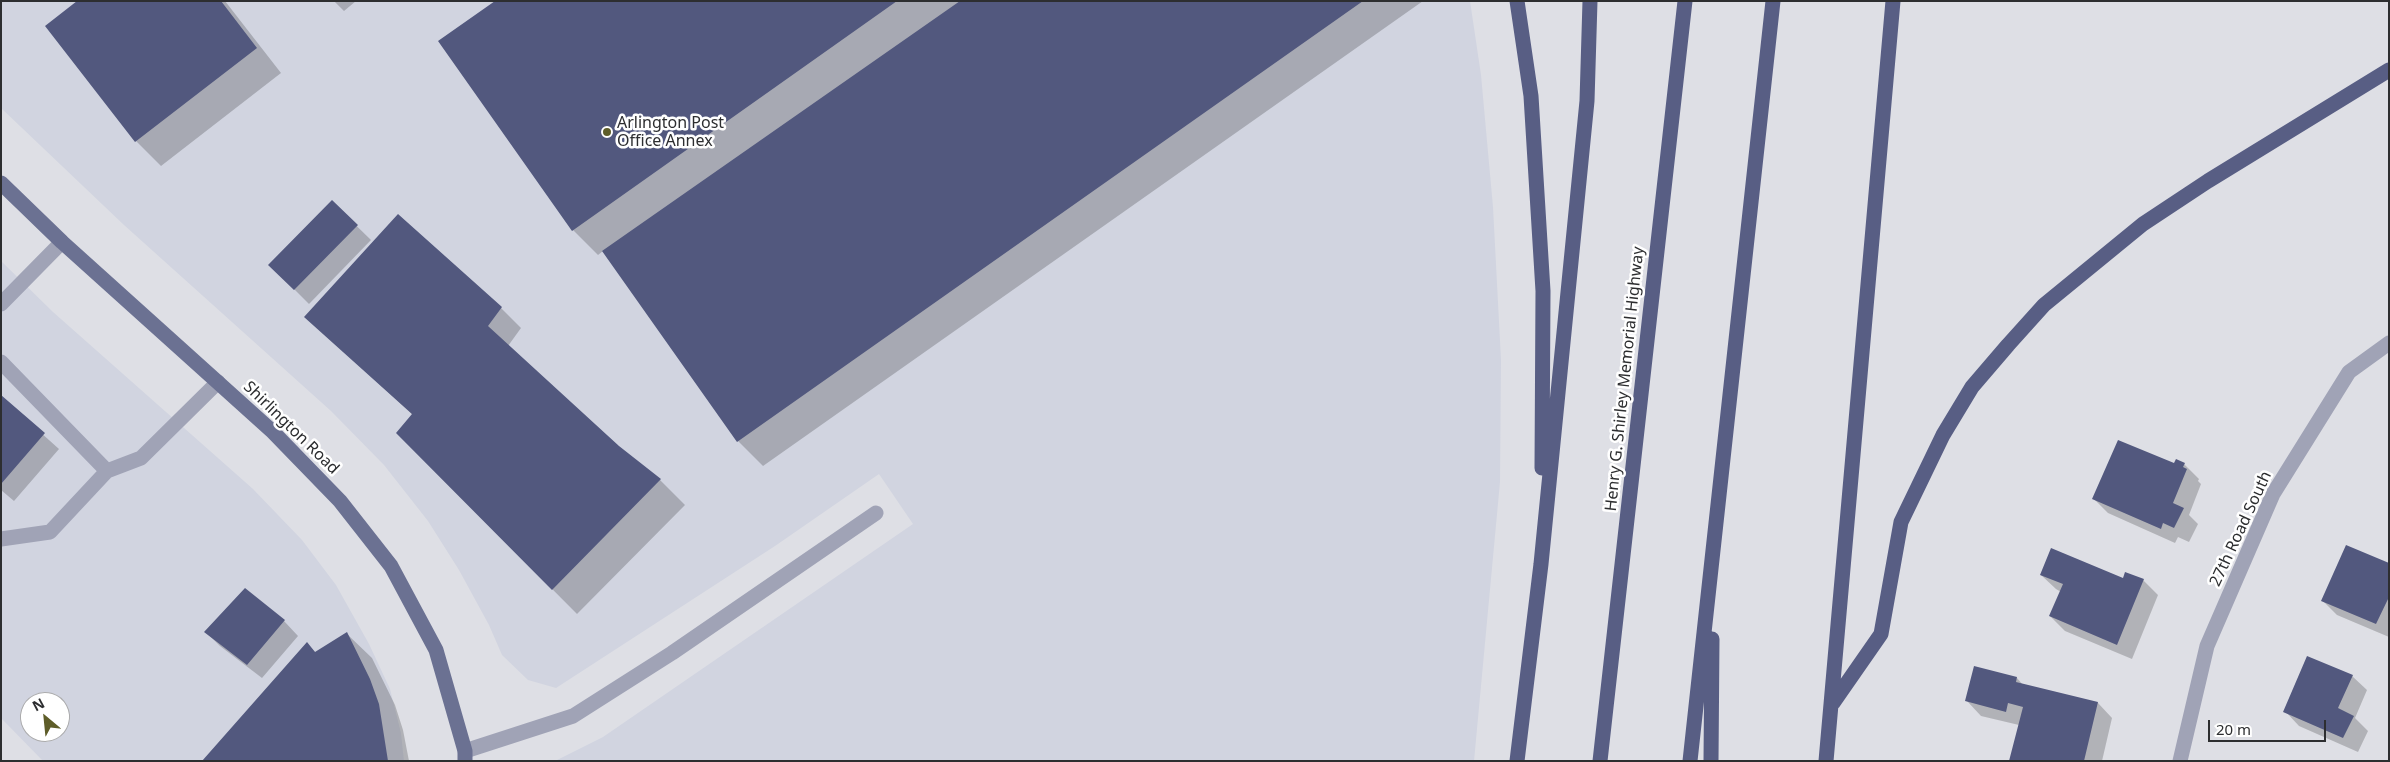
<!DOCTYPE html>
<html>
<head>
<meta charset="utf-8">
<style>
	body { margin:0 }
	#map { position:relative; width:2390px; height:762px; overflow:hidden; background:#dedfe5; font-family:"Noto Sans",sans-serif }
	canvas { display:block }
	.frame { position:absolute; inset:0; border:2px solid #2d2e30; pointer-events:none }
	.north { position:absolute; left:20px; top:692px; width:50px; height:50px; box-sizing:border-box; background:#fff; border:1px solid #ababac; border-radius:50%; rotate:332deg; font-size:14px; font-weight:700; line-height:20px; text-align:center; color:#2d2e30 }
	.north::after { content:''; display:block; margin:auto; width:18px; height:22px; background:#5e5d29; clip-path:polygon(50% 0,100% 100%,50% 72%,0 100%) }
	.scale { position:absolute; left:2208px; top:720px; width:118px; height:22px; box-sizing:border-box; border:2px solid #2d2e30; border-top:0; padding-left:6px; font-size:15px; line-height:18px; white-space:nowrap; color:#2d2e30; -webkit-text-stroke:4px #fff; paint-order:stroke }
</style>
</head>
<body>
<div id="map">
<canvas width="2390" height="762"></canvas>
<div class="frame"></div>
<div class="north">N</div>
<div class="scale">20 m</div>
</div>
<script>
const g = document.querySelector('canvas').getContext('2d');
g.lineJoin = 'round';
function fillPath(path, color) {
  g.fillStyle = color;
  g.fill(path, 'evenodd');
}
function poly(rows) {
  const path = new Path2D();
  for (const r of rows) {
    path.moveTo(r[0], r[1]);
    for (let i = 2; i < r.length; i += 2) path.lineTo(r[i], r[i + 1]);
  }
  return path;
}
function trace(path, color, width, dash) {
  g.strokeStyle = color;
  g.lineWidth = width;
  g.lineCap = dash ? 'butt' : 'round';
  g.setLineDash(dash || []);
  g.stroke(path);
}
function write(font, color, halo, rows, align = 'center') {
  g.font = font + ' "Noto Sans",sans-serif';
  g.lineWidth = 5;
  g.setLineDash([]);
  g.textBaseline = 'middle';
  g.strokeStyle = halo;
  g.fillStyle = color;
  for (const [text, x, y, turn = 0] of rows) {
    g.save();
    g.translate(x, y);
    g.rotate((+turn || 0) * Math.PI / 180);
    g.textAlign = isNaN(turn) ? turn : align;
    if (halo) g.strokeText(text, 0, 0);
    g.fillText(text, 0, 0);
    g.restore();
  }
}
fillPath(poly([
	[1,1,1470,1,1481,75,1493,207,1501,360,1500,482,1474,761,555,761,603,737,913,524,879,474,775,546,556,688,528,680,502,655,489,625,459,570,428,521,384,465,331,411,124,225,1,108],
	[1,261,53,312,253,489,302,540,336,585,369,644,390,689,401,733,404,761,43,761,1,718],
	[30,702,60,702,60,732,30,732]
]), '#d1d4e0');
fillPath(poly([
	[79,1,225,1,281,73,161,166,136,141,47,26],
	[334,1,356,1,344,11],
	[497,1,1423,1,763,466,738,441,603,251,598,255,573,230],
	[332,202,371,240,309,304,270,265],
	[501,308,521,328,508,346,618,446,660,480,685,505,577,614,397,433,413,415,306,317],
	[1,397,59,449,14,501,1,490],
	[2184,464,2199,479,2198,481,2201,484,2189,515,2198,524,2189,542,2178,537,2175,543,2108,513,2093,498,2175,465],
	[2389,565,2389,637,2337,615,2322,600],
	[2041,575,2143,580,2158,595,2132,659,2065,631,2050,616,2061,592,2056,589],
	[284,621,298,636,262,678,220,646,205,631],
	[347,634,372,658,395,705,403,730,409,761,204,761,307,644,316,653],
	[2352,676,2367,690,2355,718,2368,731,2358,752,2299,726,2285,711],
	[2017,678,2023,685,2098,703,2112,718,2102,761,2010,761,2019,725,1981,716,1967,701]
]), '#0003');
fillPath(poly([
	[77,1,221,1,257,48,135,142,45,26],
	[495,1,897,1,572,231,438,41],
	[960,1,1363,1,737,442,602,251],
	[332,200,358,225,294,290,268,265],
	[398,214,502,307,488,326,619,446,661,479,552,590,396,433,412,414,304,317],
	[1,395,45,433,1,484],
	[2118,440,2174,463,2176,459,2185,463,2183,467,2187,469,2173,503,2184,508,2174,528,2163,523,2161,529,2092,499],
	[2346,545,2389,563,2389,597,2376,624,2321,601],
	[2051,548,2123,578,2125,572,2144,579,2117,645,2049,616,2063,584,2040,575],
	[245,588,285,620,247,665,204,632],
	[347,632,370,679,379,704,388,761,202,761,307,642,315,652],
	[2307,656,2353,675,2338,708,2354,716,2343,738,2283,712],
	[1974,666,2017,677,2016,682,2098,702,2084,761,2009,761,2023,707,2008,703,2006,712,1965,701]
]), '#52587e');
trace(poly([
	[1,304,62,242],
	[1,362,107,471],
	[1,539,50,532,107,471,141,458,218,382],
	[465,751,573,716,672,653,876,513],
	[2180,761,2207,646,2273,494,2349,372,2389,343]
]), '#a0a3b6', 15);
trace(poly([
	[1,183,62,242,273,432,340,501,391,566,436,650,465,751,465,761]
]), '#6b7192', 15);
trace(poly([
	[1517,1,1531,96,1543,291,1542,468],
	[1833,703,1881,634,1901,522,1943,435,1972,387,2008,345,2044,305,2143,224,2208,181,2389,70],
	[1517,761,1541,564,1587,101,1590,1],
	[1600,761,1685,1],
	[1690,761,1773,1],
	[1711,761,1712,639],
	[1826,761,1893,1]
]), '#585e84', 15);
for (const [x, y, r, color] of [
	[607,132,5,"#5e5d29"]
]) {
  const dot = new Path2D();
  dot.arc(x, y, r, 0, 2 * Math.PI);
  g.fillStyle = color;
  g.fill(dot);
  trace(dot, '#fff', 2);
}
write('16px', '#2d2e30', '#fff', [
	["Arlington Post",617,123],
	["Office Annex",617,141]
], 'left');
write('16px', '#2d2e30', '#fff', [
	["Henry G. Shirley Memorial Highway",1625,379,-84],
	["Shirlington Road",291,428,44],
	["27th Road South",2241,529,-65]
]);
</script>
</body>
</html>
